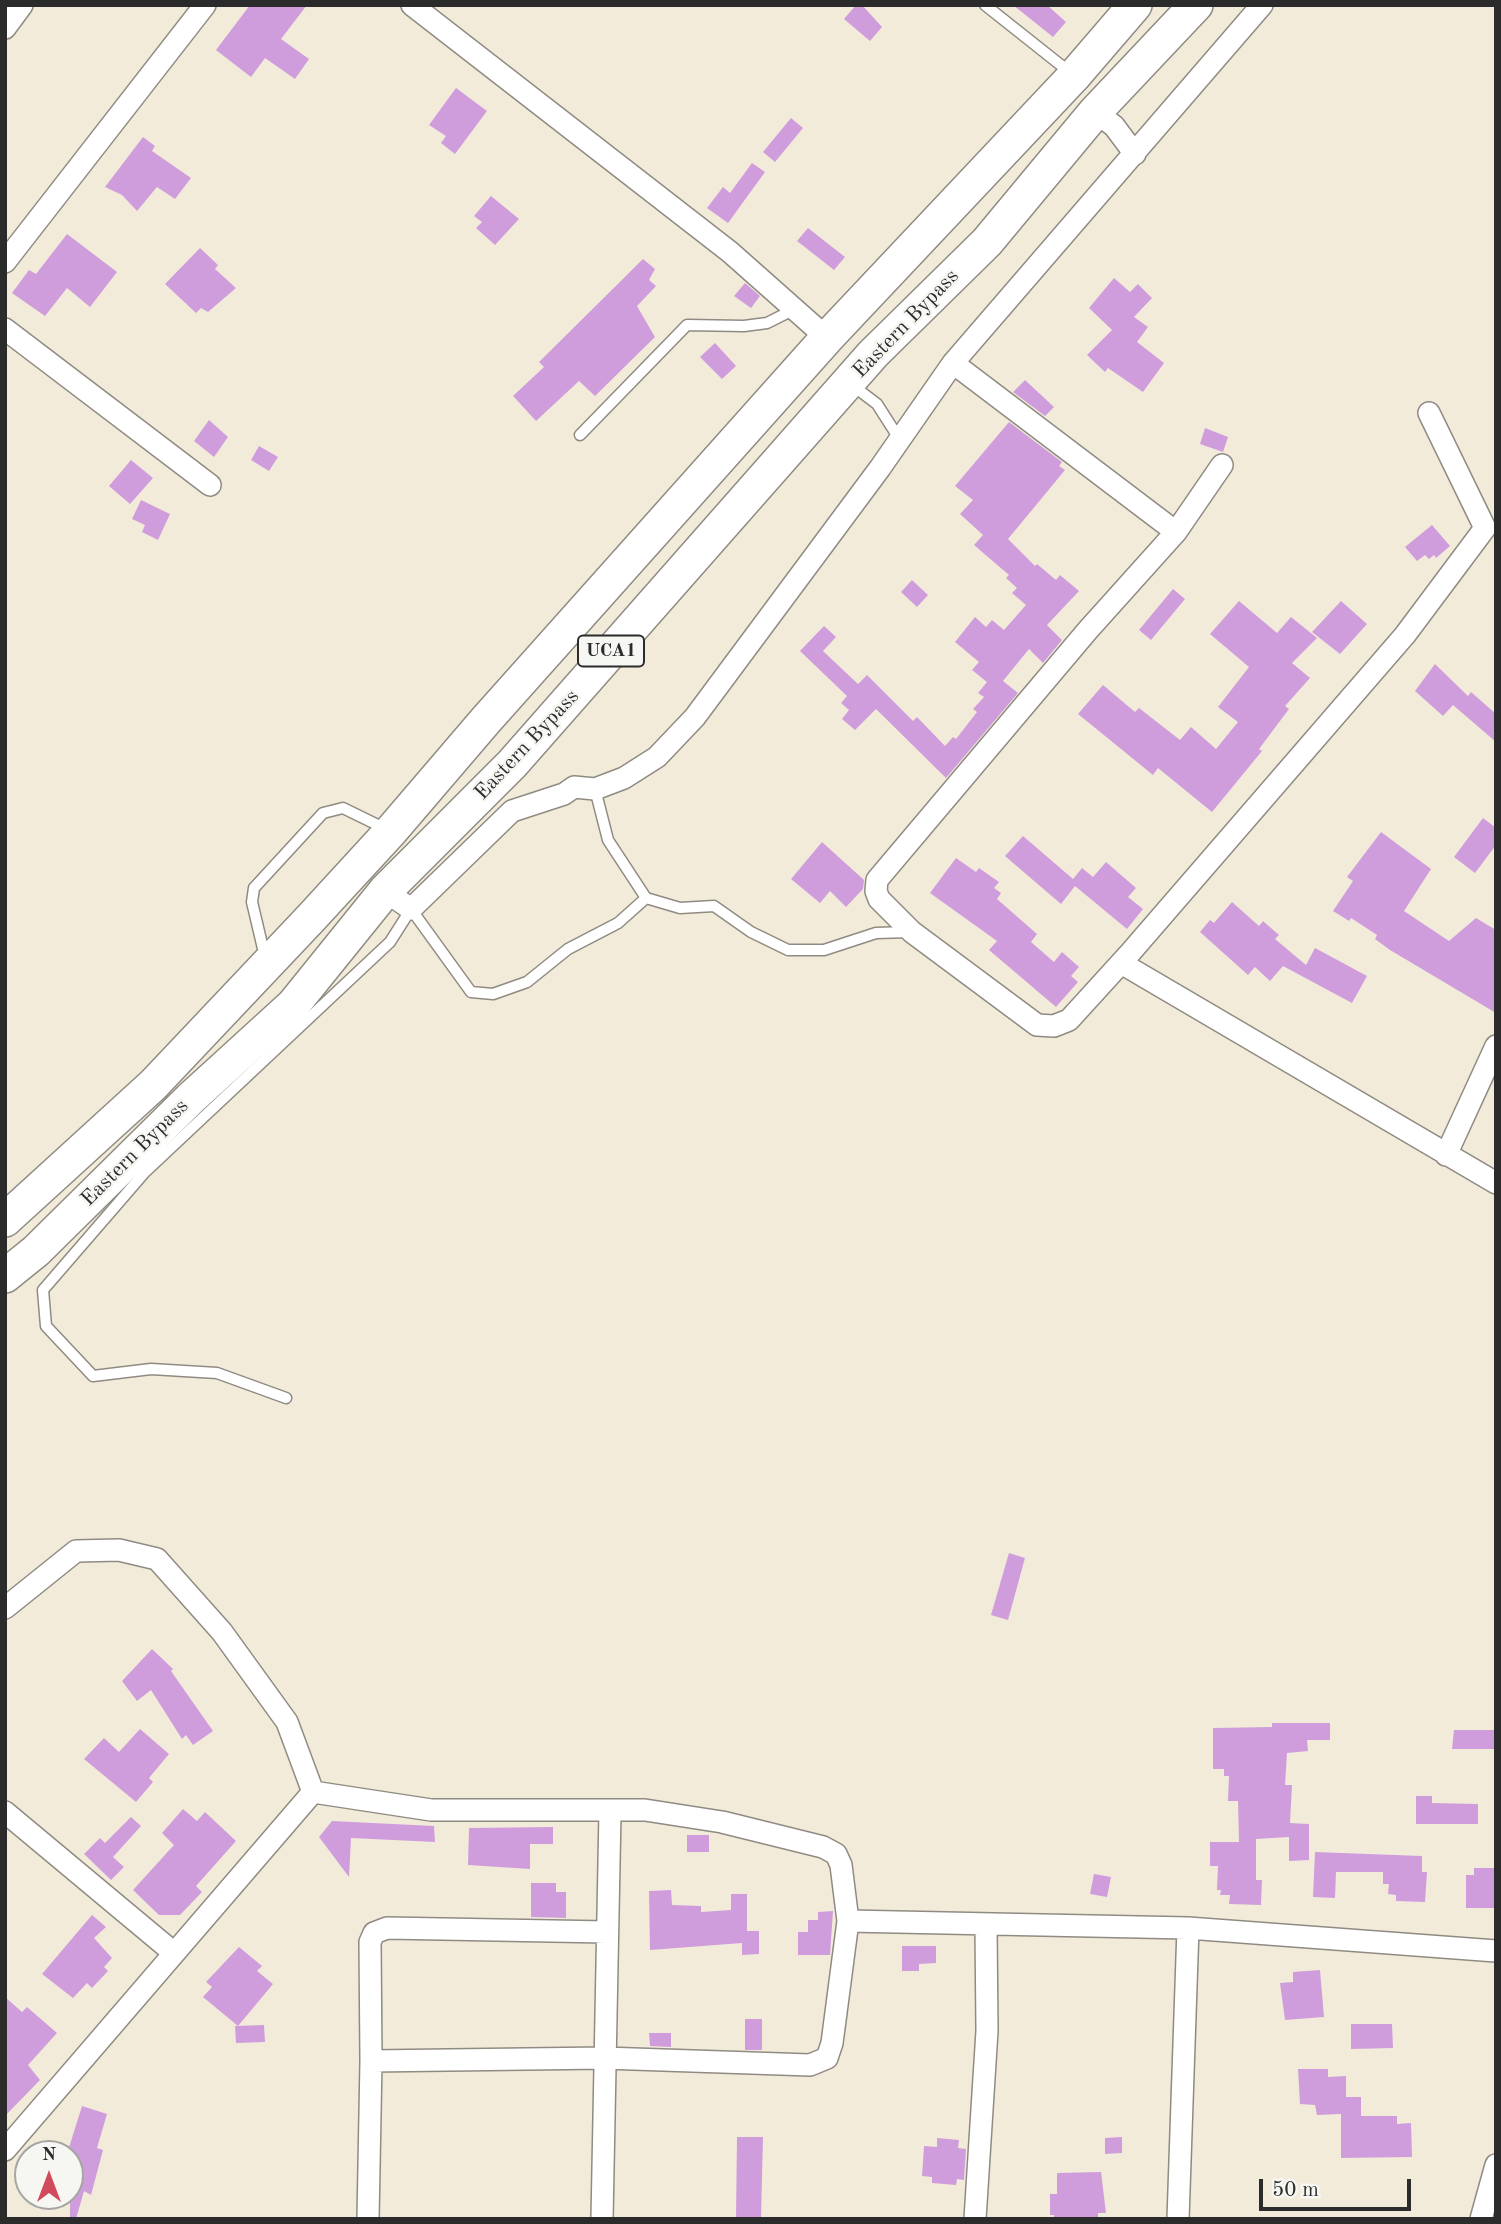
<!DOCTYPE html>
<html>
<head>
<meta charset="utf-8">
<style>
	body { margin:0 }
	#map { position:relative; width:1501px; height:2224px; overflow:hidden; background:#f3ebda; font-family:"Old Standard TT",serif }
	canvas { display:block }
	.frame { position:absolute; inset:0; border:7px solid #2b2b2b; pointer-events:none }
	.north { position:absolute; left:14px; top:2140px; width:70px; height:70px; box-sizing:border-box; background:#f6f6f2; border:2px solid #a5a5a2; border-radius:50%; rotate:0deg; font-size:19px; font-weight:700; line-height:28px; text-align:center; color:#2b2b2b }
	.north::after { content:''; display:block; margin:auto; width:24px; height:32px; background:#d1495b; clip-path:polygon(50% 0,100% 100%,50% 72%,0 100%) }
	.scale { position:absolute; left:1259px; top:2179px; width:152px; height:32px; box-sizing:border-box; border:4px solid #2b2b2b; border-top:0; padding-left:9px; font-size:21px; line-height:24px; white-space:nowrap; color:#2b2b2b; -webkit-text-stroke:5px #f6f6f2; paint-order:stroke }
</style>
</head>
<body>
<div id="map">
<canvas width="1501" height="2224"></canvas>
<div class="frame"></div>
<div class="north">N</div>
<div class="scale">50 m</div>
</div>
<script>
const g = document.querySelector('canvas').getContext('2d');
g.lineJoin = 'round';
function fillPath(path, color) {
  g.fillStyle = color;
  g.fill(path, 'evenodd');
}
function poly(rows) {
  const path = new Path2D();
  for (const r of rows) {
    path.moveTo(r[0], r[1]);
    for (let i = 2; i < r.length; i += 2) path.lineTo(r[i], r[i + 1]);
  }
  return path;
}
function trace(path, color, width, dash) {
  g.strokeStyle = color;
  g.lineWidth = width;
  g.lineCap = dash ? 'butt' : 'round';
  g.setLineDash(dash || []);
  g.stroke(path);
}
function write(font, color, halo, rows, align = 'center') {
  g.font = font + ' "Old Standard TT",serif';
  g.lineWidth = 5;
  g.setLineDash([]);
  g.textBaseline = 'middle';
  g.strokeStyle = halo;
  g.fillStyle = color;
  for (const [text, x, y, turn = 0] of rows) {
    g.save();
    g.translate(x, y);
    g.rotate((+turn || 0) * Math.PI / 180);
    g.textAlign = isNaN(turn) ? turn : align;
    if (halo) g.strokeText(text, 0, 0);
    g.fillText(text, 0, 0);
    g.restore();
  }
}
fillPath(poly([
	[250,5,307,5,281,39,309,59,295,79,265,58,251,77,216,50],
	[856,5,862,5,882,27,870,41,844,19],
	[1013,5,1047,5,1066,22,1053,37],
	[456,88,487,111,455,154,441,143,446,136,429,125],
	[791,118,803,128,775,162,763,152],
	[143,137,155,146,152,151,191,178,175,199,157,187,137,211,122,195,105,187],
	[752,163,765,172,728,223,707,208,723,187,730,193],
	[491,196,519,219,495,245,476,228,482,222,474,216],
	[808,228,845,257,834,270,797,241],
	[67,234,117,272,90,307,67,288,45,316,12,293,29,270,36,274],
	[200,248,218,265,215,269,236,288,208,312,201,308,196,313,165,284],
	[643,259,655,269,649,280,656,286,637,306,655,337,595,396,579,381,536,421,513,396,544,367,539,362],
	[1114,278,1130,292,1138,284,1152,298,1134,317,1148,327,1137,342,1164,363,1143,392,1108,368,1105,372,1087,355,1112,330,1089,308],
	[745,283,760,296,751,308,734,296],
	[715,343,736,366,722,379,700,357],
	[1025,380,1054,407,1045,416,1013,392],
	[209,420,228,437,214,457,194,441],
	[1009,422,1062,462,1059,466,1065,470,1008,539,1035,566,1037,564,1056,580,1060,575,1079,591,1047,625,1062,640,1043,663,1029,649,1003,681,1018,693,946,778,876,709,855,730,842,719,849,710,841,703,847,696,800,651,824,626,836,637,823,651,858,684,867,675,913,721,917,717,945,746,953,737,956,739,977,712,973,709,984,697,978,693,987,682,972,670,979,662,955,642,975,617,986,627,992,620,1004,630,1026,605,1012,593,1017,588,1006,578,1009,575,974,545,983,535,960,514,973,500,955,486],
	[1205,428,1228,437,1223,452,1200,444],
	[259,446,278,457,269,471,251,460],
	[131,460,153,478,130,504,109,486],
	[141,500,170,514,158,540,142,532,145,525,132,519],
	[1432,525,1450,546,1436,558,1434,555,1429,559,1425,555,1417,561,1405,547],
	[912,580,928,595,917,607,901,592],
	[1173,589,1185,599,1151,640,1139,630],
	[1239,601,1277,633,1291,617,1317,638,1292,663,1310,678,1285,706,1289,709,1259,749,1262,751,1212,812,1158,768,1153,775,1078,714,1103,685,1135,712,1139,708,1180,740,1191,727,1216,749,1238,722,1218,707,1249,667,1210,634],
	[1341,601,1367,624,1340,654,1312,632],
	[1435,664,1468,696,1471,692,1496,714,1496,742,1453,705,1443,716,1415,691],
	[1483,818,1496,828,1496,845,1475,873,1454,857],
	[1381,832,1431,869,1404,911,1449,941,1476,918,1496,930,1496,1013,1390,950,1375,939,1377,935,1351,918,1349,921,1333,911,1353,881,1347,877],
	[1023,836,1073,879,1082,868,1093,877,1106,862,1136,888,1128,897,1143,909,1127,929,1075,886,1061,904,1005,856],
	[822,842,864,880,863,889,846,907,830,891,820,903,791,879],
	[956,858,976,872,979,868,999,882,994,888,1001,893,997,899,1037,934,1031,942,1054,962,1062,952,1079,967,1071,976,1078,982,1056,1007,989,950,997,941,930,893],
	[1232,902,1259,926,1263,921,1279,935,1275,939,1306,965,1315,948,1367,976,1352,1003,1283,966,1270,981,1255,967,1248,975,1200,932,1210,920,1214,923],
	[1009,1553,1025,1558,1008,1620,991,1615],
	[152,1649,173,1669,171,1671,213,1731,193,1745,186,1735,182,1739,151,1690,137,1701,122,1681],
	[1272,1723,1330,1723,1330,1740,1307,1740,1308,1751,1287,1753,1285,1785,1292,1785,1290,1823,1309,1824,1309,1860,1289,1861,1289,1837,1256,1839,1256,1880,1262,1880,1261,1905,1229,1904,1230,1895,1220,1895,1221,1890,1217,1890,1218,1866,1210,1866,1210,1842,1239,1842,1238,1801,1228,1801,1229,1776,1224,1776,1224,1769,1213,1769,1213,1728,1272,1727],
	[140,1729,169,1754,149,1778,153,1782,136,1802,84,1759,104,1738,119,1752],
	[1454,1730,1496,1730,1496,1749,1452,1749],
	[1416,1796,1432,1796,1432,1803,1478,1804,1478,1824,1416,1824],
	[183,1809,197,1821,205,1812,236,1841,196,1886,202,1892,180,1915,159,1915,133,1890,174,1845,162,1833],
	[131,1817,141,1826,113,1857,124,1867,111,1880,84,1854,100,1838,105,1843],
	[332,1821,434,1826,435,1842,351,1838,349,1877,319,1837],
	[553,1827,553,1844,530,1844,530,1869,468,1865,469,1828],
	[687,1835,709,1835,709,1852,687,1852],
	[1315,1852,1422,1856,1422,1872,1427,1872,1425,1902,1396,1901,1396,1895,1388,1894,1389,1884,1383,1884,1383,1872,1336,1872,1335,1898,1313,1897],
	[1474,1868,1496,1868,1496,1908,1466,1908,1466,1875,1474,1875],
	[1094,1874,1111,1877,1107,1897,1090,1894],
	[531,1883,556,1883,556,1892,566,1892,566,1918,531,1917],
	[671,1890,672,1905,701,1906,701,1912,731,1910,731,1894,747,1894,747,1931,759,1931,759,1954,742,1955,742,1943,650,1950,649,1891],
	[833,1911,830,1955,798,1955,798,1932,808,1932,808,1920,818,1920,818,1912],
	[92,1915,106,1927,94,1938,112,1958,104,1967,108,1971,92,1988,87,1983,73,1998,42,1974],
	[902,1946,936,1946,936,1963,919,1964,919,1971,902,1971],
	[239,1947,262,1966,257,1971,273,1984,238,2026,203,1997,212,1987,206,1982],
	[1320,1970,1324,2017,1285,2020,1280,1983,1293,1982,1293,1972],
	[5,1997,22,2012,27,2007,57,2033,28,2065,40,2080,5,2116],
	[745,2019,762,2019,762,2050,745,2050],
	[1351,2024,1392,2024,1393,2048,1351,2049],
	[264,2025,265,2042,236,2043,235,2026],
	[649,2033,671,2033,671,2047,650,2046],
	[1298,2069,1328,2069,1328,2077,1346,2076,1346,2097,1361,2097,1361,2116,1397,2116,1397,2124,1411,2123,1412,2157,1341,2158,1341,2114,1317,2115,1315,2105,1300,2104],
	[82,2106,107,2114,97,2148,103,2150,91,2195,84,2191,76,2219,70,2219,70,2154,67,2154],
	[737,2137,763,2137,761,2219,736,2219],
	[1122,2137,1122,2153,1105,2154,1105,2138],
	[937,2138,959,2140,958,2148,966,2149,964,2180,957,2179,956,2185,932,2183,932,2177,922,2176,924,2146,937,2147],
	[1101,2172,1106,2213,1098,2213,1098,2219,1054,2219,1054,2215,1050,2215,1050,2194,1057,2194,1057,2173]
]), '#cf9ddc');
const service = poly([
	[985,5,1072,74],
	[852,385,877,404,900,440],
	[580,435,687,325,744,326,767,323,795,309],
	[646,898,680,908,714,906,751,932,788,950,824,950,876,933,910,932],
	[265,957,252,902,254,888,323,813,343,808,388,830],
	[286,1398,217,1373,151,1369,93,1376,46,1326,43,1290,145,1172,390,942,411,909,471,992,493,994,527,982,568,949,618,923,646,898,608,840,595,789]
]);
const minor = poly([
	[412,5,730,252,827,338],
	[5,28,22,5],
	[1095,112,1114,126,1135,154],
	[5,262,205,5],
	[5,329,210,485],
	[953,363,1176,532,1088,630,877,880,876,891,879,899,912,932,1037,1025,1054,1026,1069,1020,1130,953,1405,635,1485,528,1429,413],
	[1176,532,1222,465],
	[385,891,411,909,512,811,564,794,574,787,595,789,624,778,657,757,695,717,880,468,953,363,1262,5],
	[1121,963,1496,1183],
	[1446,1155,1496,1046],
	[5,1608,76,1551,119,1550,157,1559,222,1632,287,1722,313,1792],
	[313,1792,431,1810,645,1810,722,1822,823,1847,836,1854,841,1865,848,1921],
	[5,1812,174,1953],
	[371,2061,370,1942,374,1933,387,1928,607,1932],
	[5,2150,313,1792],
	[368,2219,371,2061,604,2058,810,2065,827,2058,832,2043,848,1921,1188,1928,1496,1951],
	[602,2219,610,1812],
	[975,2219,987,2031,986,1926],
	[1178,2219,1188,1928],
	[1481,2219,1496,2165]
]);
const primary = poly([
	[5,1220,153,1085,311,918,391,831,486,720,827,338,1074,76,1135,5],
	[5,1276,36,1251,191,1098,293,1005,385,891,512,764,873,354,987,242,1095,112,1196,5]
]);
trace(service, '#8f8b82', 13);
trace(minor, '#8f8b82', 24);
trace(primary, '#8f8b82', 36);
trace(service, '#fff', 10);
trace(minor, '#fff', 21);
trace(primary, '#fff', 33);
for (const [x, y, w] of [
	[611,651,66]
]) {
  const box = new Path2D();
  box.roundRect(x - w / 2, y - 15.5, w, 31, 5);
  g.fillStyle = '#f6f6f2';
  g.fill(box);
  trace(box, '#2b2b2b', 2);
}
write('bold 19px', '#2b2b2b', null, [
	["UCA1",611,651]
]);
write('21px', '#2b2b2b', '#f6f6f2', [
	["Eastern Bypass",906,324,-46],
	["Eastern Bypass",527,745,-47],
	["Eastern Bypass",135,1153,-45]
]);
</script>
</body>
</html>
